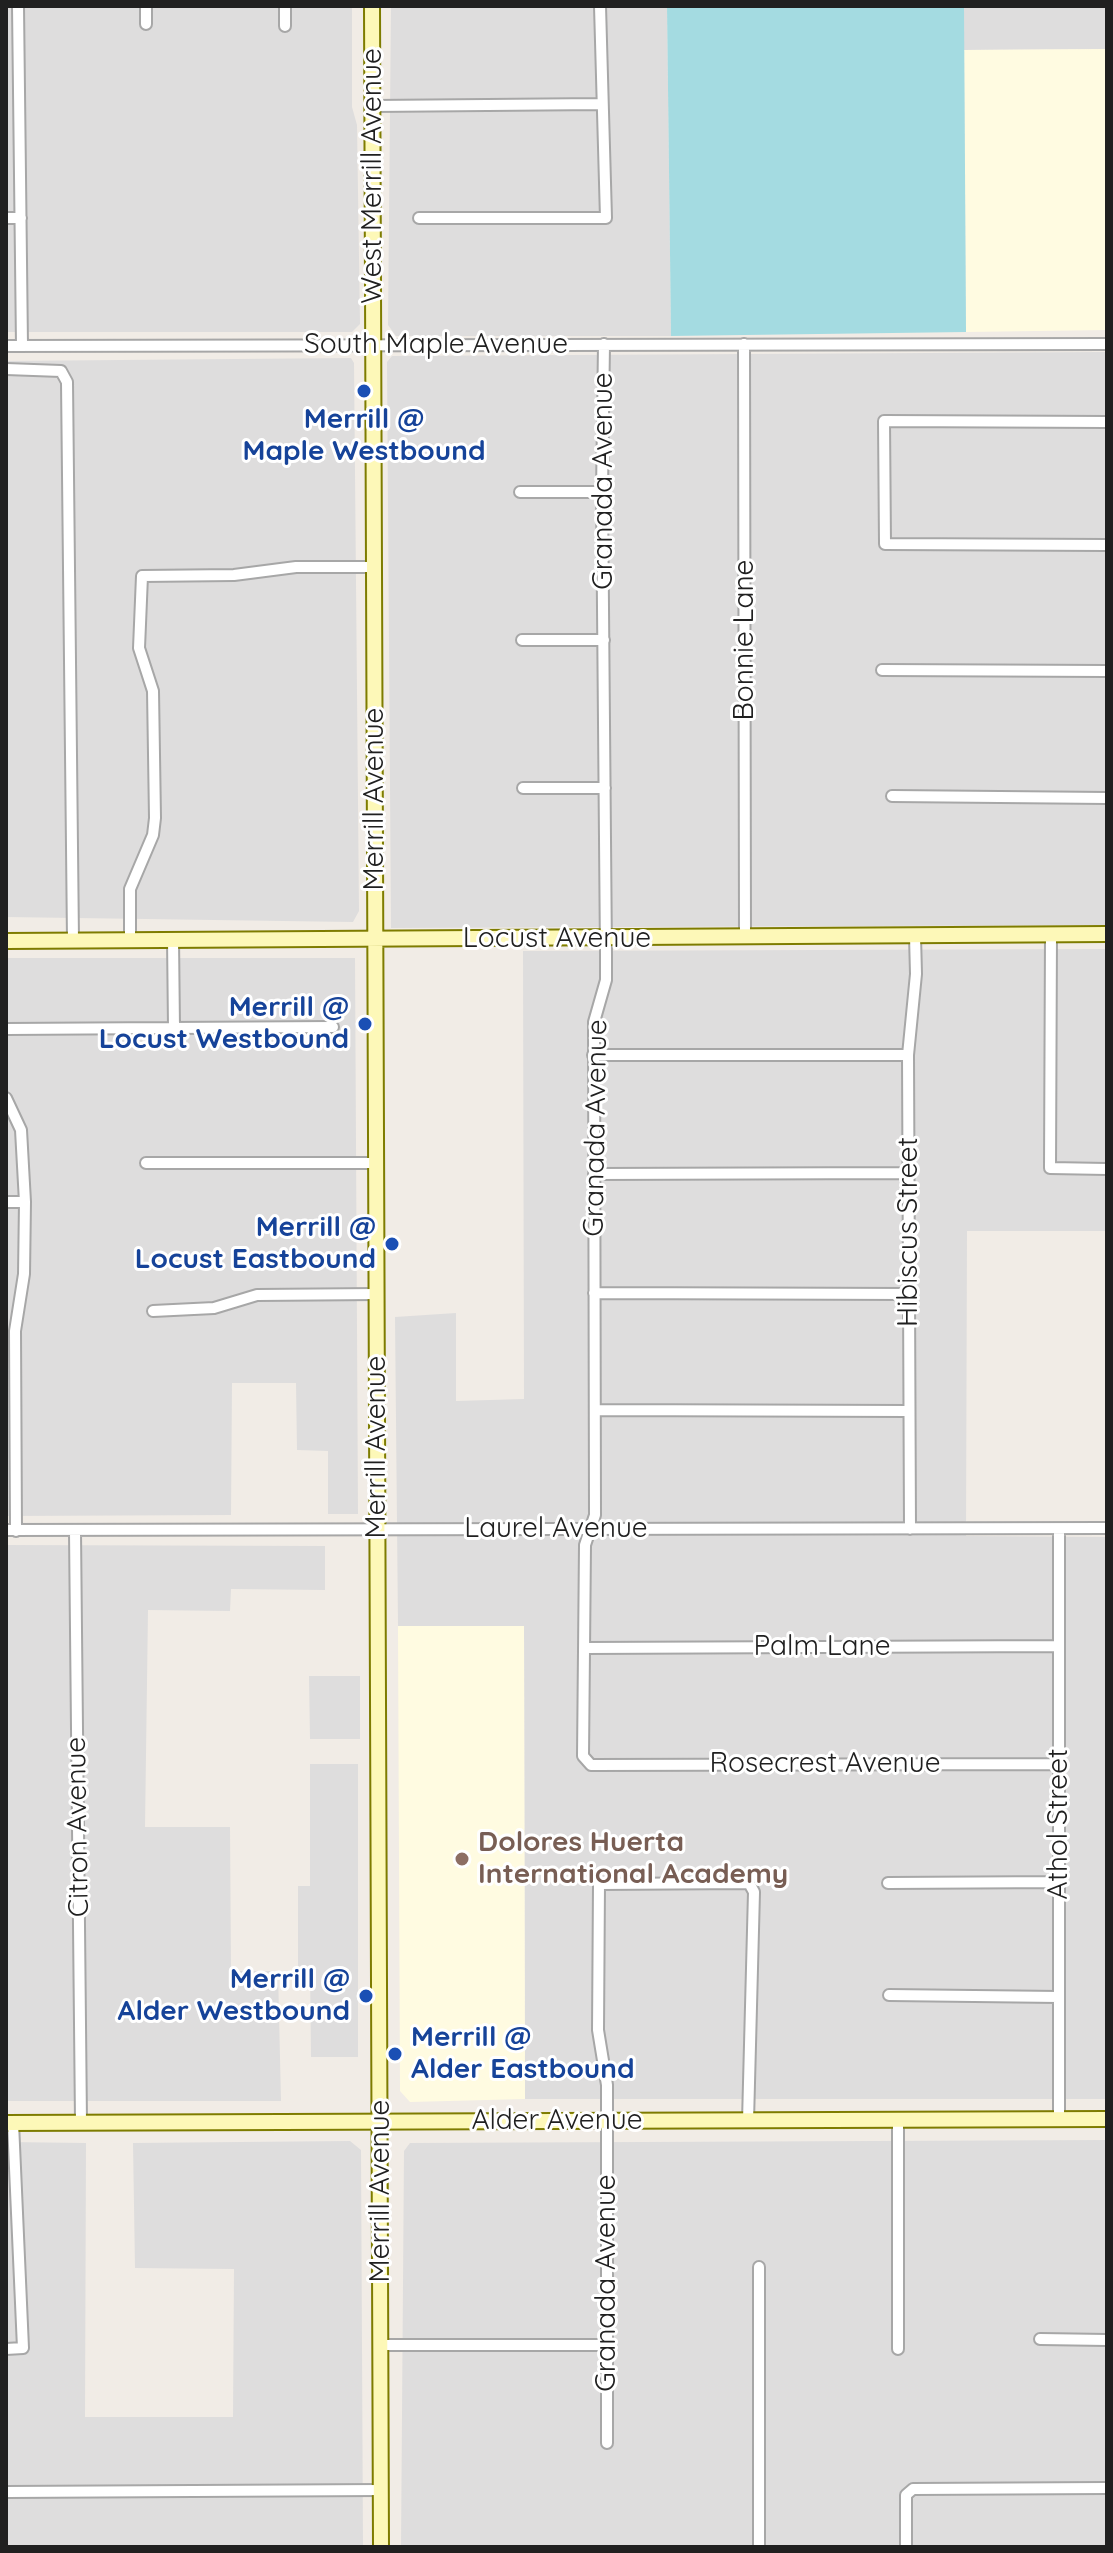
<!DOCTYPE html>
<html>
<head>
<meta charset="utf-8">
<style>
	body { margin:0 }
	#map { position:relative; width:1113px; height:2553px; overflow:hidden; background:#f1ece6; font-family:Quicksand,sans-serif }
	canvas { display:block }
	.frame { position:absolute; inset:0; border:8px solid #202020; pointer-events:none }
</style>
</head>
<body>
<div id="map">
<canvas width="1113" height="2553"></canvas>
<div class="frame"></div>
</div>
<script>
const g = document.querySelector('canvas').getContext('2d');
g.lineJoin = 'round';
function fillPath(path, color) {
  g.fillStyle = color;
  g.fill(path, 'evenodd');
}
function poly(rows) {
  const path = new Path2D();
  for (const r of rows) {
    path.moveTo(r[0], r[1]);
    for (let i = 2; i < r.length; i += 2) path.lineTo(r[i], r[i + 1]);
  }
  return path;
}
function trace(path, color, width, dash) {
  g.strokeStyle = color;
  g.lineWidth = width;
  g.lineCap = dash ? 'butt' : 'round';
  g.setLineDash(dash || []);
  g.stroke(path);
}
function write(font, color, halo, rows, align = 'center') {
  g.font = font + ' Quicksand,sans-serif';
  g.lineWidth = 6;
  g.setLineDash([]);
  g.textBaseline = 'middle';
  g.strokeStyle = halo;
  g.fillStyle = color;
  for (const [text, x, y, turn = 0] of rows) {
    g.save();
    g.translate(x, y);
    g.rotate((+turn || 0) * Math.PI / 180);
    g.textAlign = isNaN(turn) ? turn : align;
    if (halo) g.strokeText(text, 0, 0);
    g.fillText(text, 0, 0);
    g.restore();
  }
}
fillPath(poly([
	[6,6,352,6,352,107,357,125,360,324,352,332,6,332],
	[391,6,667,6,671,336,396,336,388,325],
	[964,6,1107,6,1107,49,964,50],
	[1107,352,1107,925,391,928,387,362,392,356],
	[351,358,354,363,359,911,353,922,6,917,6,361],
	[1107,949,1107,1231,967,1231,966,1536,1107,1537,1107,2099,525,2099,524,1627,398,1626,395,1317,456,1313,456,1401,524,1399,523,951],
	[6,958,355,958,358,1514,328,1514,328,1451,297,1450,296,1383,232,1383,231,1515,6,1516],
	[6,1545,325,1546,325,1590,231,1589,230,1611,148,1610,145,1827,230,1827,231,1971,278,1971,281,2101,6,2101],
	[309,1676,360,1676,360,1739,310,1739],
	[310,1764,358,1764,358,2057,311,2057,310,1969,298,1968,298,1886,310,1886],
	[1107,2140,1107,2547,401,2547,404,2151,410,2143],
	[350,2141,361,2150,363,2547,6,2547,6,2142,86,2143,85,2417,233,2417,234,2269,135,2268,133,2143]
]), '#dedddd');
fillPath(poly([
	[1107,49,1107,330,966,332,964,50],
	[398,1626,524,1626,525,2099,410,2102,400,2091]
]), '#fffbe1');
fillPath(poly([
	[667,6,964,6,966,332,671,336]
]), '#a4dbe1');
const street = poly([
	[18,6,22,346],
	[146,24,146,6],
	[285,26,285,6],
	[373,106,601,104],
	[6,218,21,218],
	[419,218,606,218,600,6],
	[604,344,602,492,606,955,606,980,594,1022,595,1515,585,1545,583,1756,591,1765,1059,1764],
	[744,344,745,936],
	[6,346,1107,344],
	[6,369,61,371,67,382,73,940],
	[1107,422,884,421,885,544,1107,545],
	[520,492,602,492],
	[522,640,604,640],
	[882,670,1107,671],
	[523,788,605,788],
	[892,796,1107,798],
	[1051,934,1050,1168,1107,1169],
	[130,939,130,889,153,835,155,818,153,691,139,648,142,576,234,575,296,567,375,567],
	[173,939,174,1028],
	[6,1029,333,1027],
	[593,1055,908,1055],
	[6,1098,21,1130,25,1202,24,1274,15,1331,16,1531],
	[146,1163,376,1163],
	[594,1174,909,1173],
	[6,1202,25,1202],
	[594,1293,910,1294],
	[153,1311,214,1308,257,1295,377,1294],
	[595,1410,909,1411],
	[910,1529,908,1055,916,974,915,936],
	[6,1530,1107,1528],
	[75,1532,81,2122],
	[585,1648,1059,1646],
	[888,1883,1059,1882],
	[889,1995,1059,1997],
	[1059,2119,1059,1529],
	[898,2120,898,2349],
	[759,2267,759,2547],
	[1040,2339,1107,2340],
	[381,2345,608,2345],
	[6,2349,23,2348,13,2123],
	[607,2443,607,2085,598,2030,599,1884,749,1883,754,1892,748,2121],
	[6,2492,381,2490],
	[906,2547,906,2495,913,2489,1107,2488]
]);
const secondary = poly([
	[372,6,381,2547],
	[6,941,1107,934],
	[6,2123,1107,2119]
]);
trace(street, '#a7a7a7', 14);
trace(secondary, '#7e7c00', 18);
trace(street, '#fff', 10);
trace(secondary, '#fdf8b8', 14);
for (const [x, y, r, color] of [
	[364,391,8,"#1a4fb4"],
	[365,1024,8,"#1a4fb4"],
	[392,1244,8,"#1a4fb4"],
	[462,1859,8,"#8d6e63"],
	[366,1996,8,"#1a4fb4"],
	[395,2054,8,"#1a4fb4"]
]) {
  const dot = new Path2D();
  dot.arc(x, y, r, 0, 2 * Math.PI);
  g.fillStyle = color;
  g.fill(dot);
  trace(dot, '#fff', 3);
}
write('28px', '#202020', '#fff', [
	["West Merrill Avenue",373,176,-90],
	["South Maple Avenue",436,345],
	["Granada Avenue",604,481,-90],
	["Bonnie Lane",745,640,-90],
	["Merrill Avenue",375,799,-90],
	["Locust Avenue",557,939],
	["Granada Avenue",596,1128,-89],
	["Hibiscus Street",909,1232,-90],
	["Merrill Avenue",377,1447,-90],
	["Laurel Avenue",556,1529],
	["Palm Lane",822,1647],
	["Rosecrest Avenue",825,1764],
	["Athol Street",1059,1824,-90],
	["Citron Avenue",78,1827,-91],
	["Alder Avenue",557,2121],
	["Merrill Avenue",381,2191,-90],
	["Granada Avenue",607,2283,-90]
]);
write('bold 28px', '#164399', '#fff', [
	["Merrill @",364,420,"center"],
	["Maple Westbound",364,452,"center"],
	["Merrill @",349,1008],
	["Locust Westbound",349,1040],
	["Merrill @",376,1228],
	["Locust Eastbound",376,1260],
	["Merrill @",350,1980],
	["Alder Westbound",350,2012],
	["Merrill @",411,2038,"left"],
	["Alder Eastbound",411,2070,"left"]
], 'right');
write('bold 28px', '#785e54', '#fff', [
	["Dolores Huerta",478,1843],
	["International Academy",478,1875]
], 'left');
</script>
</body>
</html>
